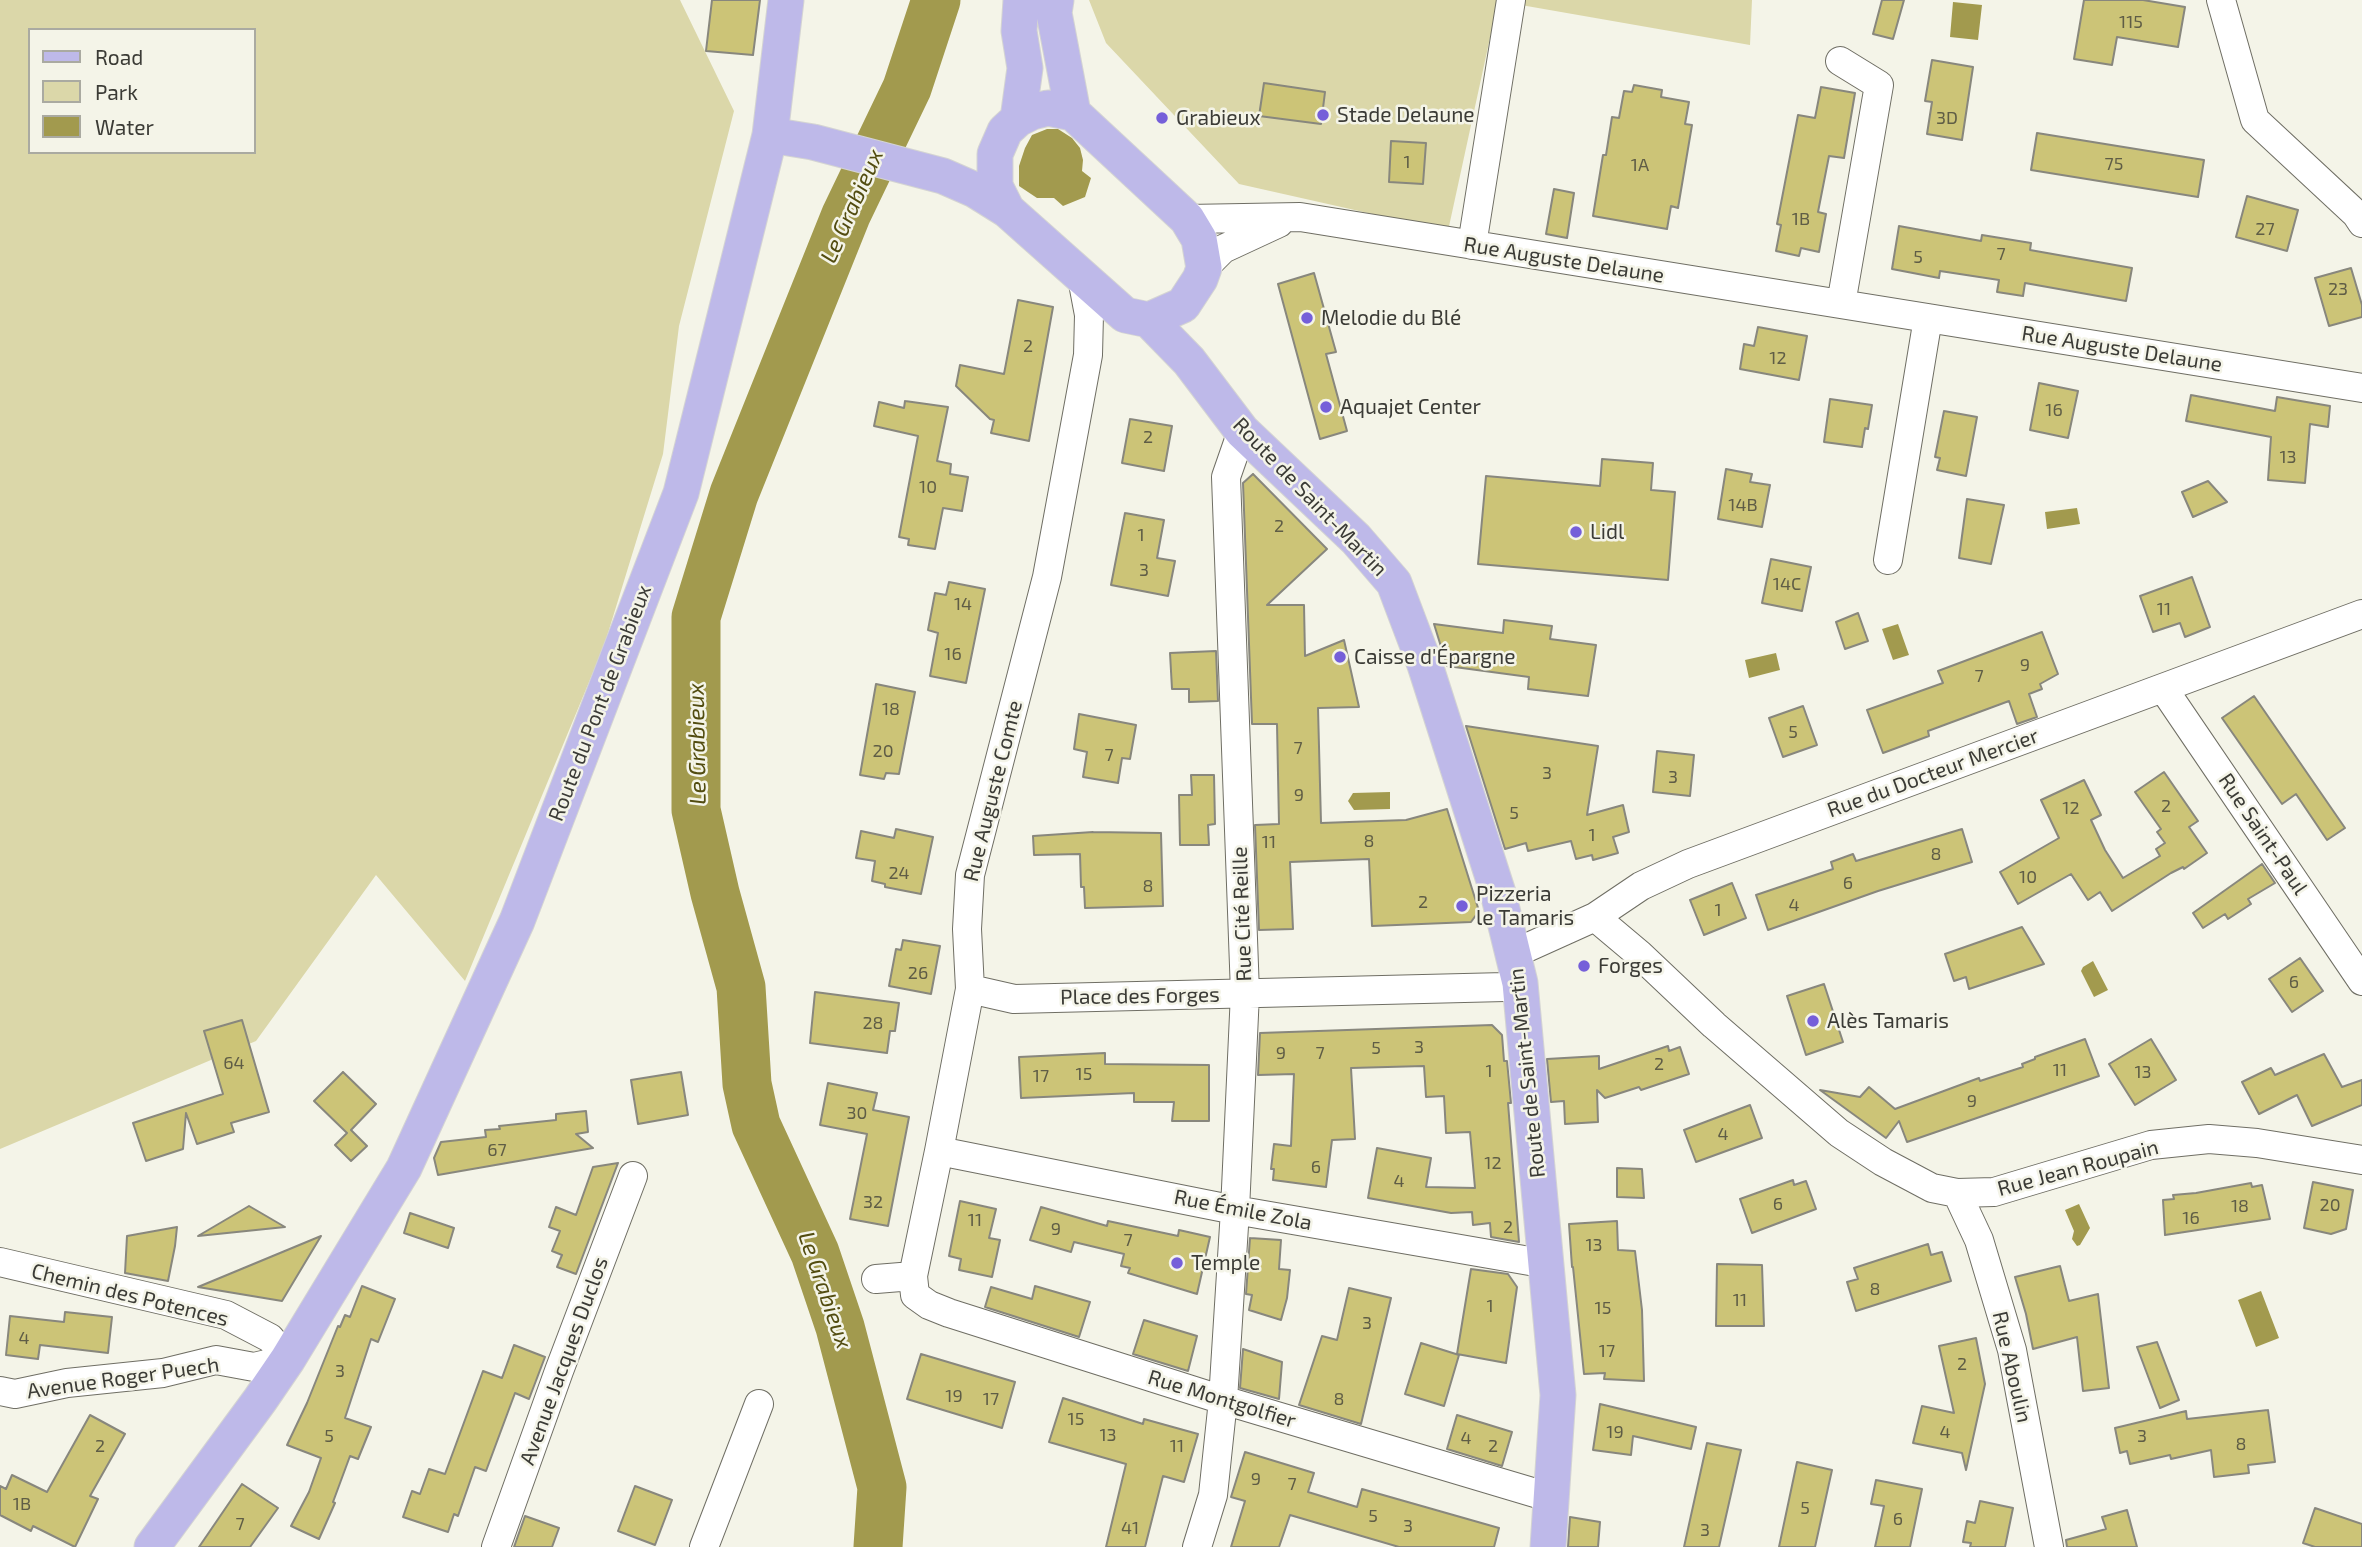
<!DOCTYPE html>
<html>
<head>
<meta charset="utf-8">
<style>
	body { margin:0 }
	#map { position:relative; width:2362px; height:1547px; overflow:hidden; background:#f4f4e8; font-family:"Exo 2",sans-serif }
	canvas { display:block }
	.legend { position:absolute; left:28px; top:28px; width:228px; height:126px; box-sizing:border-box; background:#f4f4e8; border:2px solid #aaaaa1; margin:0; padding:9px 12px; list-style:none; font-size:21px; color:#3b3b36 }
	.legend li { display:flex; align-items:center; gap:14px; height:35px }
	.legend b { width:35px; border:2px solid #aaaaa1 }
</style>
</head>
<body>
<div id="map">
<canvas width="2362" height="1547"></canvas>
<ul class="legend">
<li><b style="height:9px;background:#beb9e9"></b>Road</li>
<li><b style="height:19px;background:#dbd7a9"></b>Park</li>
<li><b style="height:19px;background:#a29a4e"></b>Water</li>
</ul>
</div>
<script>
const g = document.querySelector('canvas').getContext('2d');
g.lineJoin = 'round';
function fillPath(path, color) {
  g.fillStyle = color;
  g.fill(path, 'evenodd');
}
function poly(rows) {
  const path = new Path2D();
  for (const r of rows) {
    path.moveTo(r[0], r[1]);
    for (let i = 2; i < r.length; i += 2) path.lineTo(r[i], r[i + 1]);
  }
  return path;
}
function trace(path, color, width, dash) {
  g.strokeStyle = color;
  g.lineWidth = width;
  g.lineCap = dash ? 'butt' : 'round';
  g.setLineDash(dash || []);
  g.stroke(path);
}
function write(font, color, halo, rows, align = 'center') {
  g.font = font + ' "Exo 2",sans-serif';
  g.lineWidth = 5;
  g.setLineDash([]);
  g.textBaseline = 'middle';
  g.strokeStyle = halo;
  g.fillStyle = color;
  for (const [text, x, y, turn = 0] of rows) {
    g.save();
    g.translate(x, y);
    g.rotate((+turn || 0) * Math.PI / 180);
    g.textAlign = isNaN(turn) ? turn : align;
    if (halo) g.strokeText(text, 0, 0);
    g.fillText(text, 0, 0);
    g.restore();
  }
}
fillPath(poly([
	[0,0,680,0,734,111,679,326,663,454,604,646,465,981,376,875,256,1041,0,1149],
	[30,30,254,30,254,152,30,152],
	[1089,0,1752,0,1750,45,1498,1,1448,231,1239,184,1106,43]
]), '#dbd7a9');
fillPath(poly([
	[1953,2,1982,5,1978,40,1950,37],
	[1047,129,1058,129,1072,138,1080,148,1083,160,1082,171,1091,178,1085,197,1063,206,1054,198,1037,198,1019,186,1019,166,1025,148,1032,135],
	[2077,508,2080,524,2047,529,2045,512],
	[1898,624,1909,655,1893,660,1882,629],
	[1776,653,1780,670,1749,678,1745,660],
	[1390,792,1390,809,1354,810,1348,801,1353,793],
	[2093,961,2108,990,2094,997,2081,971,2083,967],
	[2079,1204,2090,1228,2080,1245,2077,1246,2072,1239,2074,1231,2065,1210],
	[2261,1291,2279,1338,2256,1347,2238,1300]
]), '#a29a4e');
trace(poly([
	[878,1547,882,1487,840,1327,815,1253,756,1125,747,1084,741,987,715,893,696,810,696,617,734,494,846,215,907,88,936,0]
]), '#a29a4e', 49);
const building = poly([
	[712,0,760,0,753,55,706,51,712,0],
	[1882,0,1904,0,1893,39,1873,34,1882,0],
	[2084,0,2143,0,2185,7,2178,47,2117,37,2112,65,2074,59,2084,0],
	[1932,60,1973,67,1962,140,1927,134,1932,102,1925,101,1932,60],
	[1264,83,1325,92,1321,124,1259,116,1264,83],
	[1634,85,1662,90,1661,97,1689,102,1685,124,1692,125,1678,208,1671,206,1667,229,1593,216,1603,155,1606,155,1612,117,1619,118,1624,91,1632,92,1634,85],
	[1821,87,1855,93,1844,158,1829,156,1818,212,1826,214,1819,252,1801,248,1799,256,1776,251,1781,225,1777,224,1798,115,1815,118,1821,87],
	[2037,133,2204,160,2198,197,2031,170,2037,133],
	[1391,141,1426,143,1423,184,1389,182,1391,141],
	[1554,189,1574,193,1567,238,1546,234,1554,189],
	[2247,196,2298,210,2287,251,2236,237,2247,196],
	[1899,226,1981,241,1982,235,2031,243,2030,250,2132,268,2126,301,2025,283,2023,296,1997,292,1999,280,1940,271,1939,278,1892,269,1899,226],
	[2351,268,2362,305,2362,317,2329,326,2315,278,2351,268],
	[1314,273,1336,352,1326,354,1347,431,1320,439,1278,284,1314,273],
	[1018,300,1053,307,1029,441,991,433,994,420,990,419,956,386,960,365,1004,374,1018,300],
	[1758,327,1807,336,1799,380,1740,369,1744,344,1754,346,1758,327],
	[2039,383,2078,391,2068,438,2030,430,2039,383],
	[2191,395,2275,411,2277,397,2330,406,2328,427,2310,424,2305,483,2268,480,2271,437,2186,421,2191,395],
	[1830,399,1872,405,1868,429,1865,428,1862,447,1824,442,1830,399],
	[905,401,948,407,937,461,951,464,950,474,968,477,962,511,943,508,935,549,908,545,909,539,899,537,918,436,874,426,879,402,904,408,905,401],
	[1944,411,1977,417,1966,476,1937,470,1940,458,1935,457,1944,411],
	[1130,419,1172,426,1164,471,1122,463,1130,419],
	[1602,459,1653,463,1651,490,1675,492,1668,580,1478,564,1486,476,1600,486,1602,459],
	[1726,469,1752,474,1750,482,1770,485,1762,527,1718,519,1726,469],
	[1253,474,1327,549,1267,605,1304,605,1305,656,1344,640,1359,707,1318,708,1321,823,1406,820,1447,809,1479,911,1471,922,1372,926,1369,859,1290,862,1293,929,1259,930,1255,825,1279,824,1277,724,1252,724,1243,483,1253,474],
	[2208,481,2227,502,2193,517,2182,492,2208,481],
	[1967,499,2004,505,1991,564,1959,558,1967,499],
	[1125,513,1164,520,1157,558,1175,561,1168,596,1111,585,1125,513],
	[1771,559,1811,567,1802,611,1762,603,1771,559],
	[2192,577,2210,627,2185,637,2180,623,2153,632,2140,596,2192,577],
	[949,582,985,589,966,683,930,676,938,633,928,630,935,593,946,595,949,582],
	[1858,613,1868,641,1845,649,1836,622,1858,613],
	[1504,620,1552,626,1550,639,1596,645,1588,696,1528,689,1529,677,1447,666,1434,624,1503,633,1504,620],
	[2042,632,2058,674,2040,684,2042,689,2029,694,2037,717,2017,724,2009,701,1928,731,1929,736,1883,753,1867,710,1943,683,1938,671,2042,632],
	[1216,651,1218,701,1189,702,1189,689,1172,689,1170,653,1216,651],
	[876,684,915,692,899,774,886,773,884,779,860,775,876,684],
	[2254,696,2345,828,2327,840,2296,794,2282,804,2222,718,2254,696],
	[1803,706,1817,745,1783,757,1769,718,1803,706],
	[1079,714,1136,725,1130,759,1122,758,1118,783,1083,777,1087,752,1074,749,1079,714],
	[1466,726,1598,746,1587,815,1623,805,1629,832,1613,837,1618,853,1593,860,1592,855,1576,859,1571,841,1528,851,1526,843,1505,849,1466,726],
	[1657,751,1694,755,1690,796,1653,792,1657,751],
	[2164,772,2198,821,2189,827,2207,853,2184,869,2183,867,2171,873,2112,911,2100,892,2088,900,2071,874,2018,904,2000,872,2059,838,2041,800,2084,780,2101,815,2091,820,2105,850,2123,878,2160,856,2156,849,2165,843,2157,832,2161,829,2135,792,2164,772],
	[1191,775,1214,775,1215,824,1208,825,1209,845,1180,845,1179,795,1192,795,1191,775],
	[896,829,933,837,921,894,885,887,885,884,872,881,875,861,856,858,861,831,894,838,896,829],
	[1962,829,1972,862,1878,891,1768,930,1756,895,1833,869,1831,862,1853,854,1856,861,1962,829],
	[1093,832,1161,833,1163,906,1085,908,1084,887,1081,887,1080,854,1034,855,1033,836,1093,832],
	[2262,864,2275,883,2248,899,2251,904,2228,919,2225,914,2203,928,2193,913,2262,864],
	[1732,883,1746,918,1704,935,1690,900,1732,883],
	[2022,927,2044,964,1969,989,1966,977,1954,981,1945,954,2022,927],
	[903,940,940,946,931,994,889,986,896,949,901,950,903,940],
	[2300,958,2323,991,2292,1012,2269,979,2300,958],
	[1824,984,1843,1042,1806,1055,1787,996,1824,984],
	[815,992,899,1003,895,1031,890,1031,887,1053,810,1043,815,992],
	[242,1020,269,1112,231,1123,234,1132,197,1144,186,1113,183,1149,146,1161,133,1123,223,1094,204,1031,242,1020],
	[1492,1025,1502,1035,1504,1061,1507,1061,1511,1103,1508,1103,1519,1242,1491,1237,1490,1223,1473,1225,1472,1212,1451,1213,1368,1198,1377,1148,1431,1158,1426,1187,1475,1188,1470,1132,1446,1133,1444,1096,1426,1097,1424,1066,1351,1068,1355,1139,1332,1140,1326,1187,1273,1180,1274,1169,1271,1169,1274,1144,1291,1146,1294,1074,1258,1075,1260,1033,1492,1025],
	[2085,1039,2099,1076,1907,1142,1899,1121,1886,1138,1820,1090,1860,1097,1869,1087,1895,1109,1979,1078,1980,1081,2023,1067,2022,1064,2035,1059,2035,1057,2085,1039],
	[2151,1039,2176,1080,2135,1105,2109,1064,2151,1039],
	[1668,1046,1669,1051,1680,1047,1689,1074,1641,1090,1639,1087,1605,1098,1597,1090,1598,1122,1565,1124,1564,1101,1551,1102,1547,1059,1599,1056,1599,1069,1668,1046],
	[1105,1053,1105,1064,1209,1065,1209,1121,1172,1121,1174,1102,1134,1102,1134,1093,1021,1098,1019,1057,1105,1053],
	[2324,1054,2342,1087,2362,1080,2362,1105,2312,1126,2297,1095,2259,1114,2242,1082,2271,1068,2275,1075,2324,1054],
	[343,1072,376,1104,351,1130,367,1146,351,1161,335,1145,347,1133,314,1101,343,1072],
	[681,1072,688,1115,638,1124,631,1080,681,1072],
	[828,1083,877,1093,873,1110,909,1117,888,1226,850,1219,867,1134,820,1125,828,1083],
	[1750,1105,1762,1138,1696,1162,1684,1130,1750,1105],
	[586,1111,588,1132,576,1134,593,1148,438,1175,434,1158,441,1142,486,1137,485,1130,500,1129,499,1126,556,1120,556,1114,586,1111],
	[618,1163,576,1274,557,1267,562,1255,552,1251,560,1231,549,1227,556,1207,576,1215,593,1167,618,1163],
	[1617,1168,1642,1169,1644,1198,1617,1197,1617,1168],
	[1793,1180,1794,1185,1806,1181,1816,1209,1752,1233,1740,1199,1793,1180],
	[2313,1182,2353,1190,2346,1229,2331,1234,2304,1228,2313,1182],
	[2251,1183,2252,1187,2262,1185,2270,1219,2165,1235,2163,1200,2174,1199,2173,1195,2196,1193,2251,1183],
	[960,1201,996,1209,989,1238,1000,1240,992,1277,959,1270,961,1259,949,1256,960,1201],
	[249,1206,285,1227,198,1236,249,1206],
	[1041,1207,1107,1226,1108,1221,1178,1236,1179,1230,1210,1237,1197,1294,1128,1273,1130,1268,1121,1266,1124,1254,1074,1242,1071,1252,1030,1240,1041,1207],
	[410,1213,454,1228,448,1248,404,1233,410,1213],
	[1617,1221,1618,1250,1635,1251,1642,1310,1644,1381,1604,1379,1605,1373,1584,1374,1573,1267,1572,1267,1569,1224,1617,1221],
	[177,1227,175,1246,168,1281,125,1273,127,1236,177,1227],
	[321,1236,282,1301,198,1287,321,1236],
	[1250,1238,1281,1240,1279,1269,1290,1270,1287,1298,1281,1320,1249,1310,1252,1295,1246,1294,1250,1238],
	[1928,1244,1931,1255,1942,1252,1951,1281,1856,1311,1847,1282,1858,1279,1854,1268,1928,1244],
	[1717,1264,1762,1265,1764,1326,1716,1326,1717,1264],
	[2060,1266,2069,1301,2098,1294,2109,1388,2083,1391,2077,1337,2033,1349,2026,1314,2015,1277,2060,1266],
	[1471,1269,1508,1274,1517,1287,1506,1363,1457,1354,1471,1269],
	[362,1286,395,1299,378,1342,371,1339,345,1418,371,1427,358,1459,350,1456,333,1502,335,1503,319,1539,291,1526,309,1492,321,1458,287,1445,307,1403,338,1326,340,1327,345,1315,350,1317,362,1286],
	[1035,1286,1090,1302,1079,1337,985,1307,991,1287,1032,1299,1035,1286],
	[1349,1288,1391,1298,1361,1424,1299,1405,1322,1336,1337,1340,1349,1288],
	[65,1312,112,1317,108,1353,40,1345,38,1359,6,1355,10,1316,64,1322,65,1312],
	[1144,1320,1197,1336,1188,1371,1133,1354,1144,1320],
	[1976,1338,1985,1384,1966,1470,1962,1453,1913,1443,1922,1406,1954,1413,1939,1346,1976,1338],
	[2157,1342,2179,1400,2160,1408,2137,1347,2157,1342],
	[1421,1343,1459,1355,1444,1406,1405,1394,1421,1343],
	[514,1345,545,1357,529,1399,515,1393,486,1471,475,1467,458,1516,454,1514,448,1532,403,1517,412,1491,420,1494,429,1469,445,1474,483,1371,502,1378,514,1345],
	[1243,1349,1282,1362,1279,1399,1240,1388,1243,1349],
	[921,1354,1015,1382,1002,1428,907,1399,921,1354],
	[1063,1398,1143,1424,1144,1419,1198,1434,1184,1482,1163,1476,1145,1547,1106,1547,1126,1464,1049,1442,1063,1398],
	[1600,1404,1696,1427,1691,1449,1633,1436,1631,1455,1593,1450,1600,1404],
	[2268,1410,2275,1462,2248,1465,2249,1473,2214,1477,2211,1450,2171,1459,2170,1455,2130,1464,2127,1451,2120,1453,2115,1428,2186,1411,2187,1419,2268,1410],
	[90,1415,125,1434,90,1496,98,1499,75,1547,33,1526,31,1531,0,1515,0,1486,6,1489,12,1475,47,1492,90,1415],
	[1457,1415,1512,1432,1502,1466,1447,1449,1457,1415],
	[1707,1443,1741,1450,1719,1547,1684,1547,1707,1443],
	[1245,1452,1314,1473,1308,1492,1357,1507,1362,1489,1499,1528,1494,1547,1399,1547,1290,1515,1279,1547,1231,1547,1245,1501,1231,1497,1245,1452],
	[1797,1462,1832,1470,1815,1547,1779,1547,1797,1462],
	[1876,1480,1922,1489,1910,1547,1875,1547,1884,1506,1871,1504,1876,1480],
	[242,1484,278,1508,250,1547,199,1547,242,1484],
	[635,1486,672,1500,655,1545,618,1531,635,1486],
	[1980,1501,2013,1508,2005,1547,1970,1547,1971,1543,1963,1542,1967,1521,1975,1523,1980,1501],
	[2315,1508,2362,1524,2362,1547,2315,1547,2303,1543,2315,1508],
	[2127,1510,2137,1547,2067,1547,2066,1540,2106,1529,2102,1517,2127,1510],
	[525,1516,559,1528,552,1547,514,1547,525,1516],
	[1570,1517,1600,1522,1598,1547,1568,1547,1570,1517]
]);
fillPath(building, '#ccc477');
trace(building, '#88877d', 2);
const minor = poly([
	[2221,0,2255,120,2356,214,2362,223],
	[1840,61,1879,85,1841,304],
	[1187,219,1300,217,2362,388],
	[1472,245,1511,0],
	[1204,268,1223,249,1279,223],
	[1082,278,1089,315,1088,355,1047,577,970,875,967,929,970,989,939,1151,913,1276,915,1295,929,1305,949,1313,1223,1400,1552,1498],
	[1888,560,1928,318],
	[2163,688,2362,981],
	[1595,917,1639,954,1714,1025,1839,1133,1883,1162,1932,1188,1957,1193,1994,1192,2151,1145,2209,1139,2257,1143,2362,1160],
	[1513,954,1595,917,1641,886,1688,864,2362,614],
	[970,989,1014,999,1505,987,1520,983],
	[939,1151,1235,1210,1547,1264],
	[1957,1193,1979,1240,2012,1350,2049,1547],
	[0,1262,226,1315,270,1338,288,1359,254,1367,216,1360,163,1373,67,1383,15,1394,0,1391],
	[876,1279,913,1276],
	[496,1547,559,1371,633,1176],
	[704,1547,759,1404],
	[1197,1547,1213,1495,1223,1400,1235,1210,1245,993,1226,477,1242,431]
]);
const major = poly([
	[1056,0,1054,13,1073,113],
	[1018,119,1025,68,1019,31,1021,0],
	[770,135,813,142,943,176,975,190,1007,210],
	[1149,320,1183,305,1200,279,1204,268,1199,239,1187,219,1073,113,1048,108,1032,112,1018,119,1005,131,995,154,995,186,1007,210,1125,315,1149,320,1189,361,1242,431,1356,539,1394,583,1425,665,1498,893,1520,983,1558,1395,1548,1547],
	[152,1547,260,1400,288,1359,404,1168,517,921,681,493,770,135,786,0]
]);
trace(minor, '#6f6e64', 30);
trace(major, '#d4d4d3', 37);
trace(minor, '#fff', 28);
trace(major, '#beb9e9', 35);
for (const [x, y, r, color] of [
	[1323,115,7,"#755fd9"],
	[1162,118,7,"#755fd9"],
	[1307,318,7,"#755fd9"],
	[1326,407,7,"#755fd9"],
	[1576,532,7,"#755fd9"],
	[1340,657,7,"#755fd9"],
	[1462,906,7,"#755fd9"],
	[1584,966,7,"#755fd9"],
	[1813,1021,7,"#755fd9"],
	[1177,1263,7,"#755fd9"]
]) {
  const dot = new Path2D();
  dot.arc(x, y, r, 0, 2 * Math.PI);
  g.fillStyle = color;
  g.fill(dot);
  trace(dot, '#f4f4e8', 2.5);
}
write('18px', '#5f5d46', null, [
	["115",2131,22],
	["3D",1947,118],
	["1",1407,162],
	["75",2114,164],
	["1A",1640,165],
	["1B",1801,219],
	["27",2265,229],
	["7",2001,254],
	["5",1918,257],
	["23",2338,289],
	["2",1028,346],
	["12",1778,358],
	["16",2054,410],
	["2",1148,437],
	["13",2288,457],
	["10",928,487],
	["14B",1743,505],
	["2",1279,526],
	["1",1141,535],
	["3",1144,570],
	["14C",1787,584],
	["14",963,604],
	["11",2164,609],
	["16",953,654],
	["9",2025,665],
	["7",1979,676],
	["18",891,709],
	["5",1793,732],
	["7",1298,748],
	["20",883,751],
	["7",1109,755],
	["3",1547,773],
	["3",1673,777],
	["9",1299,795],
	["2",2166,806],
	["12",2071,808],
	["5",1514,813],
	["1",1592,835],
	["8",1369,841],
	["11",1269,842],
	["8",1936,854],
	["24",899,873],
	["10",2028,877],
	["6",1848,883],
	["8",1148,886],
	["2",1423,902],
	["4",1794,905],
	["1",1718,910],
	["26",918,973],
	["6",2294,982],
	["28",873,1023],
	["3",1419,1047],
	["5",1376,1048],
	["9",1281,1053],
	["7",1320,1053],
	["64",234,1063],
	["2",1659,1064],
	["11",2060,1070],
	["1",1489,1071],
	["13",2143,1072],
	["15",1084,1074],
	["17",1041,1076],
	["9",1972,1101],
	["30",857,1113],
	["4",1723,1134],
	["67",497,1150],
	["12",1493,1163],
	["6",1316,1167],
	["4",1399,1181],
	["32",873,1202],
	["6",1778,1204],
	["20",2330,1205],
	["18",2240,1206],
	["16",2191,1218],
	["11",975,1220],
	["2",1508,1227],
	["9",1056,1229],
	["7",1128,1240],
	["13",1594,1245],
	["8",1875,1289],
	["11",1740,1300],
	["1",1490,1306],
	["15",1603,1308],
	["3",1367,1323],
	["4",24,1338],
	["17",1607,1351],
	["2",1962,1364],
	["3",340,1371],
	["19",954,1396],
	["17",991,1399],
	["8",1339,1399],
	["15",1076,1419],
	["19",1615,1432],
	["4",1945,1432],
	["13",1108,1435],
	["5",329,1436],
	["3",2142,1436],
	["4",1466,1438],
	["8",2241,1444],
	["2",100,1446],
	["11",1177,1446],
	["2",1493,1446],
	["9",1256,1479],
	["7",1292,1484],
	["1B",22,1504],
	["5",1805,1508],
	["5",1373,1516],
	["6",1898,1519],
	["7",240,1524],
	["3",1408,1526],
	["41",1130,1528],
	["3",1705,1530]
]);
write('21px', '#3b3b36', '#f4f4e8', [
	["Stade Delaune",1337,115],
	["Grabieux",1176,118],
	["Melodie du Blé",1321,318],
	["Aquajet Center",1340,407],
	["Lidl",1590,532],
	["Caisse d'Épargne",1354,657],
	["Pizzeria",1476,894],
	["le Tamaris",1476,918],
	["Forges",1598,966],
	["Alès Tamaris",1827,1021],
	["Temple",1191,1263]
], 'left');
write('21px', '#3b3b36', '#f4f4e8', [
	["Rue Auguste Delaune",1564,260,9],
	["Rue Auguste Delaune",2122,349,9],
	["Route de Saint-Martin",1310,497,46],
	["Route du Pont de Grabieux",600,703,-69],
	["Rue du Docteur Mercier",1933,773,-20],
	["Rue Auguste Comte",993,791,-76],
	["Rue Saint-Paul",2263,834,56],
	["Rue Cité Reille",1242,914,-92],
	["Place des Forges",1140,996,-1],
	["Route de Saint-Martin",1527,1073,-96],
	["Rue Jean Roupain",2078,1168,-15],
	["Rue Émile Zola",1243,1210,11],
	["Chemin des Potences",130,1295,14],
	["Avenue Jacques Duclos",564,1361,-70],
	["Rue Aboulin",2012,1367,77],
	["Avenue Roger Puech",123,1378,-8],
	["Rue Montgolfier",1222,1399,17]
]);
write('italic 23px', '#524c10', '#f4f4e8', [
	["Le Grabieux",852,206,-66],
	["Le Grabieux",697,744,-91],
	["Le Grabieux",825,1290,71]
]);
</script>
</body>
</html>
